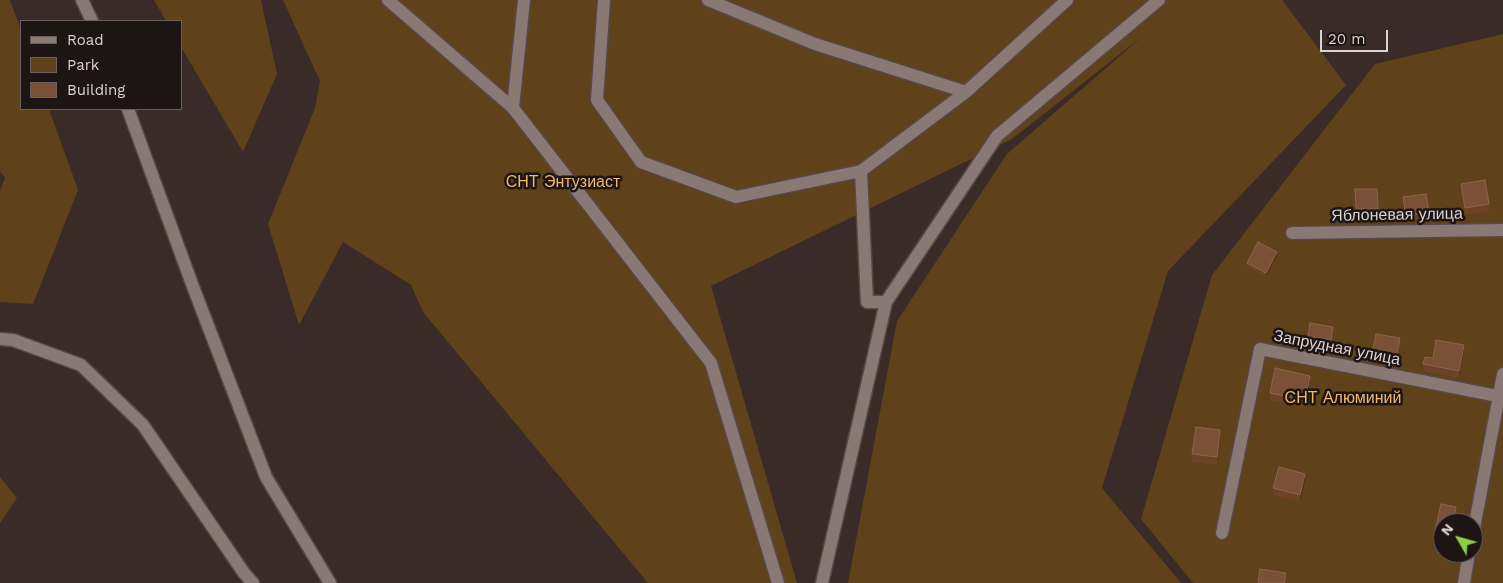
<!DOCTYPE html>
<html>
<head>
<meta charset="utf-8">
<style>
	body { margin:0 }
	#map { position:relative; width:1503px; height:583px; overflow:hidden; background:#3a2b28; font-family:"Work Sans",sans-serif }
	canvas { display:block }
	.legend { position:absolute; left:20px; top:20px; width:162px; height:90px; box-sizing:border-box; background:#1c1514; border:1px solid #68605f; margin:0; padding:6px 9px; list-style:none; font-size:15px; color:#dbd1cf }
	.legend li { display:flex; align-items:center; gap:10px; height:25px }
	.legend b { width:25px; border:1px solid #68605f }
	.north { position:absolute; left:1433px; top:513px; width:50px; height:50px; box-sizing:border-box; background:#1c1514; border:1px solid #68605f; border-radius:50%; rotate:308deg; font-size:14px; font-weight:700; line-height:20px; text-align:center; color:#dbd1cf }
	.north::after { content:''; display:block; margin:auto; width:18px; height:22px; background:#8cce46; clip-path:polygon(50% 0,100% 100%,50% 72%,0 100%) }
	.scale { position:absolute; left:1320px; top:30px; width:68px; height:22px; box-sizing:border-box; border:2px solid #dbd1cf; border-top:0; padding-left:6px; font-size:15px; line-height:18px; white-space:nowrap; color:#dbd1cf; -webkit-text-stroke:4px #1c1514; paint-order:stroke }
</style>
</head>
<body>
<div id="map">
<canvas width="1503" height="583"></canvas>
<ul class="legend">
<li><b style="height:6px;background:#8a7875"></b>Road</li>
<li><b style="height:14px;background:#5f421a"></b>Park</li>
<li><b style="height:14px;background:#7a5136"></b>Building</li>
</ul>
<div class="north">N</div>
<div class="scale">20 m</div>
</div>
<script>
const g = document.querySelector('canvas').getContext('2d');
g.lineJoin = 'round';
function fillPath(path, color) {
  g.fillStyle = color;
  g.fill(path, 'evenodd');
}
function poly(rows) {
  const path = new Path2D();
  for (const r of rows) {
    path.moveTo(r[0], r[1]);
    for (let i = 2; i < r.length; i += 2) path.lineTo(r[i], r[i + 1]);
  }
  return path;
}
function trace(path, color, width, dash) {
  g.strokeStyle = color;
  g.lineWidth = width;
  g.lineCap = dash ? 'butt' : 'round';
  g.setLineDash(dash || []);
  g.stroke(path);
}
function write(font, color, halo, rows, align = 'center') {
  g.font = font + ' "Work Sans",sans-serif';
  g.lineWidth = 5;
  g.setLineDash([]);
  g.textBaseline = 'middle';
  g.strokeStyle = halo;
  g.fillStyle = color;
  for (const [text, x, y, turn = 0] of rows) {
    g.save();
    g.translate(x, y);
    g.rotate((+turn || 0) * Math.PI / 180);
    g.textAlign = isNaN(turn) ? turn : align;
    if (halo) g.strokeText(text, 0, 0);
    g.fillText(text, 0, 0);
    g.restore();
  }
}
fillPath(poly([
	[0,0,10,0,21,30,21,109,49,109,78,190,33,304,0,302,0,190,5,178,0,171],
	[154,0,261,0,277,74,243,152,181,47,181,21,166,21],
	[283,0,1282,0,1346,85,1168,271,1102,488,1181,583,848,583,897,321,1007,154,1143,36,1012,139,711,286,797,583,648,583,423,312,411,285,343,242,299,325,268,224,315,108,320,81],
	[1503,34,1503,583,1193,583,1141,519,1212,275,1375,64],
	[1443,523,1473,523,1473,553,1443,553],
	[0,477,17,498,0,523]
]), '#5f421a');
const service = poly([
	[1473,534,1503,374],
	[1464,583,1469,553]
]);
const minor = poly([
	[388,0,513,108,711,363,778,583],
	[604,0,597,100,641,162,736,197,861,171,966,92,1067,0],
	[708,0,815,44,966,92],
	[513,108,524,0],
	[861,171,867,302,886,302],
	[1292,233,1503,230],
	[0,339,13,340,81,365,143,425,244,573,253,583],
	[1222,533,1260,349,1503,397],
	[822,583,886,302,997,136,1159,0]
]);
const tertiary = poly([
	[82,0,92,21],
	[128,109,192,284,266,477,330,583]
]);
trace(service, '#554846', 15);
trace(minor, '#554846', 15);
trace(tertiary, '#554846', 15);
trace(service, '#8a7875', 12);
trace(minor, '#8a7875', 12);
trace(tertiary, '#8a7875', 12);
fillPath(poly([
	[1461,184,1489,204,1489,212,1465,215,1461,191],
	[1355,189,1377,189,1378,213,1356,213],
	[1403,197,1429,213,1429,217,1406,220],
	[1277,256,1266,277,1247,267,1247,263],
	[1333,331,1331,344,1308,340,1308,336],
	[1400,342,1396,362,1372,358,1372,354],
	[1464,352,1459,378,1423,371,1423,364,1433,358],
	[1310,383,1305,408,1270,400,1270,393],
	[1220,437,1217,465,1192,462,1192,454],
	[1305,482,1300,502,1273,495,1273,488],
	[1441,504,1456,507,1454,523,1443,523,1443,541,1434,539,1434,536]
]), '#6e4224');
fillPath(poly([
	[1277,252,1277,256,1266,277,1266,273],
	[1464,345,1464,352,1459,378,1459,371],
	[1310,376,1310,383,1305,408,1305,400],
	[1220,430,1220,437,1217,465,1217,457],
	[1305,474,1305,482,1300,502,1300,495]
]), '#54321e');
const building = poly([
	[1485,180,1489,204,1465,208,1461,184,1485,180],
	[1355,189,1377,189,1378,209,1356,209,1355,189],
	[1426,194,1429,213,1406,216,1403,197,1426,194],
	[1258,242,1277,252,1266,273,1247,263,1258,242],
	[1310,323,1333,327,1331,340,1308,336,1310,323],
	[1376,334,1400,338,1396,359,1372,354,1376,334],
	[1436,340,1464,345,1459,371,1423,364,1425,357,1433,358,1436,340],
	[1275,368,1310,376,1305,400,1270,393,1275,368],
	[1196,427,1220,430,1217,457,1192,454,1196,427],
	[1279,467,1305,474,1300,495,1273,488,1279,467],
	[1441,504,1456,507,1453,523,1443,523,1443,537,1434,536,1441,504],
	[1260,569,1286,573,1284,583,1258,583,1260,569]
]);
fillPath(building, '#7a5136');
trace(building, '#89654e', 1);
write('16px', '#f1b870', '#1c1514', [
	["СНТ Энтузиаст",563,182],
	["СНТ Алюминий",1343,398]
]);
write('16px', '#dbd1cf', '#1c1514', [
	["Яблоневая улица",1397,215,-1],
	["Запрудная улица",1337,348,11]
]);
</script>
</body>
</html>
